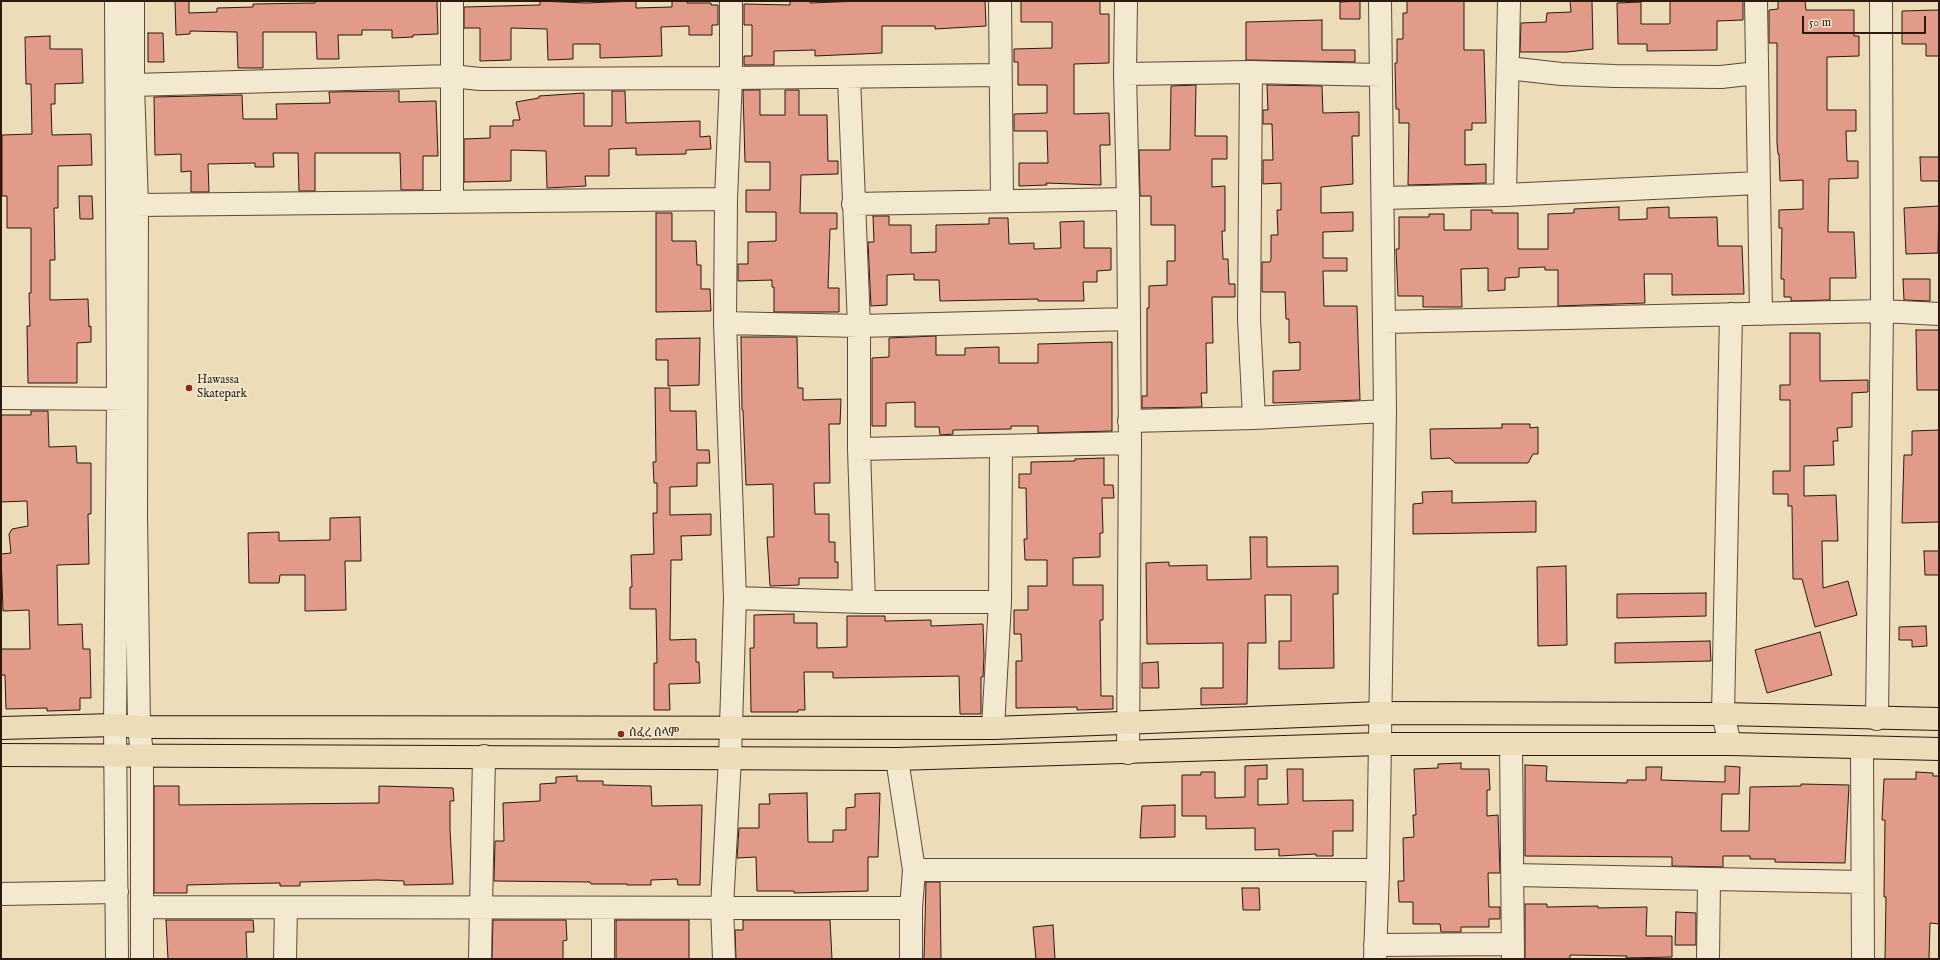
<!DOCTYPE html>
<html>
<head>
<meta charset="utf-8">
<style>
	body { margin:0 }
	#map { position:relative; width:1940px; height:960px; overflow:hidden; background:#ecdcb7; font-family:"IM FELL English",serif }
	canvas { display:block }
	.frame { position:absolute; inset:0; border:2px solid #2c1910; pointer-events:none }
	.scale { position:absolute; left:1802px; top:16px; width:124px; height:18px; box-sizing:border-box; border:2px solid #2c1910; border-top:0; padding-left:5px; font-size:12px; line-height:14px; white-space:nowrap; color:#2c1910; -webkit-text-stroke:3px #f3e8d0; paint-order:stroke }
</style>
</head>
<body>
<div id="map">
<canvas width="1940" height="960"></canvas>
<div class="frame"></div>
<div class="scale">50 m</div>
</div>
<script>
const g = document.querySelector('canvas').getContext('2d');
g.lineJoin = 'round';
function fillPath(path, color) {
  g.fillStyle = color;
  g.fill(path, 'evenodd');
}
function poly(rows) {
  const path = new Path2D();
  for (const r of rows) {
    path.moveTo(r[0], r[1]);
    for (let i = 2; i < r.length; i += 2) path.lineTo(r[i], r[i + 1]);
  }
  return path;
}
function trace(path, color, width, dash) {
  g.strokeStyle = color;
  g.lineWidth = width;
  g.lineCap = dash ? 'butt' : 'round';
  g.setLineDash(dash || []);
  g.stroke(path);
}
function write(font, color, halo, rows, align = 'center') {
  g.font = font + ' "IM FELL English","Noto Serif Ethiopic",serif';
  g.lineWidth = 3.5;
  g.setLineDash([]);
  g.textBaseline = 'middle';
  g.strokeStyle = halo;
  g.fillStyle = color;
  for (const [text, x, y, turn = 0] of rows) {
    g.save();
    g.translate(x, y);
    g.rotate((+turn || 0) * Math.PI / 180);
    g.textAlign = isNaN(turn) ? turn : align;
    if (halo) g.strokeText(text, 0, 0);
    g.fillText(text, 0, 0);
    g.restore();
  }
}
const building = poly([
	[175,1,189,1,189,13,217,12,217,8,253,7,253,4,315,3,315,1,437,1,438,34,413,35,413,37,392,38,392,30,362,30,362,35,338,35,339,59,317,59,316,32,263,32,263,68,238,68,237,32,190,31,190,34,176,35,175,1],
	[540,1,586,3,636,1,636,8,672,7,672,1,687,1,687,3,711,3,711,5,718,5,718,25,712,25,712,35,689,35,689,26,661,27,662,56,600,58,600,44,573,44,573,59,548,60,547,29,511,28,511,60,480,61,480,28,464,28,464,7,540,5,540,1],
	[790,1,810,1,810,3,861,1,985,1,986,26,935,29,935,26,882,26,882,53,815,56,815,50,774,51,774,65,744,65,744,56,752,56,752,25,744,25,744,4,790,5,790,1],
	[1021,1,1100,1,1100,14,1109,14,1109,63,1074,64,1074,114,1109,113,1110,145,1100,145,1101,185,1046,183,1047,185,1019,186,1019,163,1048,163,1047,131,1014,131,1014,114,1047,113,1047,85,1018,85,1018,62,1014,62,1014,49,1052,48,1052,22,1021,22,1021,1],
	[1360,1,1360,19,1340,19,1340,2,1360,1],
	[1407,1,1464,1,1464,50,1484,50,1486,123,1472,123,1472,130,1465,130,1465,165,1486,164,1486,183,1408,185,1409,123,1399,123,1399,109,1396,109,1395,63,1397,63,1397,39,1403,39,1403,13,1407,13,1407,1],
	[1570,1,1592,1,1593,49,1567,52,1520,52,1521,23,1546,22,1547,13,1571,12,1570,1],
	[1670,1,1743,1,1743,20,1717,21,1717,50,1647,51,1647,44,1618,44,1617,3,1641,2,1641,24,1669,24,1670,23,1670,1],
	[1778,1,1805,1,1806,10,1854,10,1854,36,1859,36,1859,56,1827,57,1827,110,1856,110,1856,131,1846,131,1847,161,1858,161,1858,178,1829,179,1828,232,1854,232,1856,278,1830,278,1830,300,1791,301,1791,297,1784,297,1784,279,1781,279,1782,228,1779,228,1779,210,1803,209,1803,180,1780,181,1779,154,1778,154,1777,143,1777,43,1769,43,1769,10,1778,9,1778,1],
	[1939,10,1939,56,1926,56,1926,44,1902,44,1902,11,1939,10],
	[1322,20,1322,50,1355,50,1355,62,1246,60,1246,22,1322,20],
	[148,33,163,33,164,62,148,62,148,33],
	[50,36,50,49,82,49,83,83,55,84,55,104,51,104,52,135,91,134,92,165,58,166,58,208,54,208,55,260,50,260,50,300,88,299,89,327,91,326,91,342,77,343,77,383,28,383,27,326,30,326,29,293,31,293,31,228,7,228,7,196,2,196,2,135,32,134,31,84,26,84,25,37,50,36],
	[1196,85,1195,136,1227,136,1227,159,1212,159,1212,187,1225,186,1225,231,1222,231,1223,259,1228,259,1229,284,1235,284,1235,297,1212,297,1213,343,1206,343,1207,393,1201,393,1202,407,1142,408,1142,396,1147,396,1147,308,1149,308,1149,286,1167,285,1167,261,1175,261,1175,225,1151,225,1151,196,1140,196,1139,150,1170,150,1171,86,1196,85],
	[1267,85,1322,86,1323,113,1359,112,1359,136,1352,136,1353,184,1321,187,1321,213,1353,212,1353,231,1323,232,1323,258,1347,258,1347,271,1323,271,1324,306,1357,306,1360,400,1273,403,1273,371,1300,370,1300,342,1289,343,1289,319,1286,319,1285,292,1262,292,1262,262,1270,262,1271,259,1271,235,1278,235,1277,210,1281,210,1281,183,1263,184,1263,160,1273,160,1272,124,1263,124,1263,110,1268,110,1267,85],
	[743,90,760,90,760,115,785,115,785,90,799,90,799,115,827,115,828,161,838,161,838,174,801,175,800,213,837,213,837,229,830,229,828,288,839,288,839,312,774,312,774,287,772,287,772,280,738,281,738,264,748,264,748,242,776,241,776,212,746,212,746,190,770,190,770,162,745,162,743,90],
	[399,91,399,102,436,101,438,156,423,156,423,190,401,190,400,153,315,153,315,191,299,191,298,153,273,153,274,167,255,167,255,163,208,164,209,192,191,192,191,171,181,172,181,154,155,155,154,97,242,95,243,119,277,119,276,104,330,103,329,92,399,91],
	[612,91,625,91,626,123,700,121,700,137,710,136,711,149,686,150,686,154,636,155,636,148,609,149,609,176,585,176,586,186,547,188,546,151,511,150,511,181,464,182,464,139,490,138,490,126,513,126,513,120,520,120,516,102,539,98,539,96,584,93,584,126,612,126,612,91],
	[1920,157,1939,157,1939,181,1921,181,1920,157],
	[79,196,92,196,93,219,80,219,79,196],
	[1939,206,1938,253,1906,254,1904,208,1939,206],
	[1619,207,1619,220,1647,219,1647,208,1669,207,1669,218,1717,217,1718,246,1742,246,1744,294,1672,295,1672,274,1644,274,1645,303,1558,306,1558,270,1545,270,1545,267,1519,268,1519,277,1505,278,1505,290,1488,291,1488,268,1461,269,1462,307,1423,307,1423,296,1398,296,1396,249,1399,249,1399,217,1429,217,1429,214,1444,214,1444,230,1471,230,1471,210,1492,210,1492,213,1518,213,1518,249,1548,249,1548,214,1574,213,1574,209,1619,207],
	[656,213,672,213,672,241,696,241,697,265,701,265,701,289,710,289,711,311,656,312,656,213],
	[873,216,889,216,889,225,911,225,911,253,936,252,936,225,989,224,989,218,1008,218,1009,244,1034,243,1034,249,1061,248,1060,222,1084,221,1084,248,1111,248,1111,270,1097,271,1097,282,1083,282,1084,301,1038,301,1038,299,940,301,939,280,914,280,914,274,887,275,887,305,871,306,868,242,874,242,873,216],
	[1903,279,1930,279,1930,301,1904,300,1903,279],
	[1916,330,1939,330,1939,390,1917,390,1916,330],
	[1790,333,1820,333,1820,381,1868,380,1868,392,1852,393,1852,427,1837,428,1838,441,1833,441,1834,465,1804,466,1804,496,1836,495,1838,541,1822,541,1823,588,1848,581,1857,615,1815,627,1802,579,1793,579,1792,506,1788,506,1788,494,1773,494,1773,471,1790,471,1790,400,1780,400,1780,385,1790,385,1790,333],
	[936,336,936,355,965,355,965,348,999,347,999,363,1038,363,1038,344,1112,342,1112,431,1038,433,1038,426,1011,426,1011,429,953,430,953,434,940,435,939,427,915,427,915,402,886,403,886,426,872,426,872,358,889,357,889,338,936,336],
	[741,337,797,337,798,388,803,388,803,400,841,399,840,424,829,424,830,483,814,483,815,514,829,514,829,542,835,542,835,562,838,562,838,578,799,578,799,585,770,586,767,537,774,537,773,484,746,485,743,410,742,410,741,337],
	[700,338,699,385,668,386,668,360,656,360,656,339,700,338],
	[655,388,670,388,670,411,696,411,697,450,709,450,710,463,697,463,697,486,670,487,670,515,711,514,711,535,681,536,682,560,671,560,670,640,696,639,696,662,699,662,700,683,669,684,670,710,654,710,654,663,657,663,656,609,630,609,630,587,632,587,631,555,654,554,653,513,657,513,657,483,654,483,653,462,656,462,655,388],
	[31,411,48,411,49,447,76,446,77,463,91,463,91,514,88,514,89,564,57,565,58,625,82,624,83,649,90,649,91,698,80,698,80,710,47,711,47,708,6,709,5,675,1,675,1,649,30,649,29,610,3,611,1,554,11,553,9,534,12,529,28,526,27,501,1,502,1,415,31,415,31,411],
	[1502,424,1530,424,1530,428,1538,427,1538,454,1533,454,1528,463,1455,463,1450,458,1431,459,1430,429,1502,428,1502,424],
	[1939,430,1939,522,1902,523,1904,455,1912,455,1912,431,1939,430],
	[1104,458,1104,485,1113,485,1114,498,1102,498,1103,533,1100,533,1100,557,1073,558,1073,585,1103,585,1103,620,1100,620,1101,696,1113,696,1113,709,1077,710,1077,707,1016,708,1016,661,1022,661,1021,634,1014,634,1014,610,1028,610,1028,586,1047,586,1047,560,1025,560,1024,539,1027,539,1026,488,1019,488,1019,474,1031,474,1031,462,1075,461,1075,459,1104,458],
	[1452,491,1452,503,1536,501,1536,532,1413,534,1413,504,1423,503,1422,492,1452,491],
	[360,517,361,561,345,561,346,610,305,611,305,575,280,575,279,583,249,583,248,533,279,532,279,541,330,540,330,518,360,517],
	[1250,537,1267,537,1267,567,1338,566,1338,594,1333,594,1334,668,1279,669,1279,641,1291,641,1291,595,1265,595,1266,643,1248,643,1247,704,1201,705,1201,688,1223,688,1223,643,1147,644,1146,563,1169,562,1169,566,1207,565,1207,580,1251,579,1250,537],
	[1924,551,1939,551,1939,575,1925,575,1924,551],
	[1566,566,1567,645,1538,646,1537,567,1566,566],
	[1706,593,1706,616,1617,618,1617,594,1706,593],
	[794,614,794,623,817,623,817,648,847,647,847,616,885,616,885,621,931,620,931,626,983,624,984,656,983,677,981,677,981,714,960,714,959,676,833,678,833,672,804,672,805,710,798,710,798,712,751,712,750,648,754,648,754,615,794,614],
	[1926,626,1927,646,1912,647,1912,640,1899,640,1899,627,1926,626],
	[1820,632,1832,675,1767,693,1755,650,1820,632],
	[1710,641,1711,661,1615,663,1615,643,1710,641],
	[1158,662,1159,688,1142,688,1142,663,1158,662],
	[1461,763,1461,769,1489,769,1490,790,1487,790,1487,816,1498,815,1500,873,1488,873,1489,907,1500,907,1500,919,1489,919,1489,927,1461,927,1461,932,1441,932,1440,924,1413,924,1413,902,1399,902,1398,881,1404,881,1403,838,1414,837,1413,815,1416,815,1414,769,1438,768,1438,764,1461,763],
	[1267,765,1267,779,1258,779,1258,805,1288,804,1287,769,1303,769,1303,801,1353,800,1353,831,1333,831,1333,856,1316,856,1316,854,1279,856,1279,849,1255,850,1255,828,1206,829,1206,816,1182,816,1182,775,1201,775,1201,772,1215,772,1215,798,1245,797,1245,766,1267,765],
	[1525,765,1547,766,1546,781,1627,783,1627,780,1646,780,1646,767,1662,767,1661,780,1725,782,1725,766,1740,767,1739,794,1722,794,1721,831,1749,831,1750,787,1801,786,1801,784,1849,785,1845,863,1775,862,1775,859,1750,859,1750,856,1723,856,1723,867,1672,866,1672,857,1525,856,1525,765],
	[1916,772,1933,773,1933,776,1939,776,1939,924,1930,923,1929,959,1885,959,1886,897,1884,897,1885,820,1882,820,1884,779,1916,779,1916,772],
	[577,776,577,781,603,781,603,785,651,786,652,806,702,805,700,885,678,885,677,879,651,880,651,885,627,885,627,884,591,884,590,882,494,881,495,841,504,841,503,803,540,801,540,784,556,783,556,777,577,776],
	[154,786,179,786,179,805,379,803,379,786,453,788,454,801,450,801,450,829,453,884,404,885,404,881,377,880,300,882,300,886,280,886,280,883,226,884,187,885,187,893,154,893,154,786],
	[807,793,808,842,833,842,833,830,846,830,846,808,855,807,855,794,880,793,878,857,868,857,868,891,794,893,794,891,757,891,756,857,737,858,739,828,759,828,759,804,770,804,769,794,807,793],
	[1175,805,1175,837,1140,838,1142,806,1175,805],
	[926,882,940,882,941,959,924,959,926,882],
	[1242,888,1259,888,1260,910,1243,910,1242,888],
	[1525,904,1547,904,1547,907,1598,906,1598,908,1647,907,1646,936,1672,936,1672,957,1626,958,1627,956,1570,955,1570,959,1525,959,1525,904],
	[1676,912,1696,913,1696,945,1675,945,1676,912],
	[166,920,253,920,254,932,246,932,247,959,168,959,166,920],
	[493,920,566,920,567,940,563,941,563,959,492,959,493,920],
	[616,920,689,920,689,959,616,959,616,920],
	[743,920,830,920,832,959,736,959,735,930,743,930,743,920],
	[1053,925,1055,959,1036,959,1033,927,1053,925]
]);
fillPath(building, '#e29a89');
trace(building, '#2c1910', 1);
const minor = poly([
	[116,1,118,399,115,725,117,959],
	[133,1,133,85,137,205,136,515,139,727,142,754,142,959],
	[452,1,452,201],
	[1000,1,1002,200],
	[1126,1,1125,74,1128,199,1130,443,1128,753],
	[1756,1,1761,314],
	[1508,68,1561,74,1615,76,1721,77,1757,73],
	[1251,72,1249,319,1254,418],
	[1125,74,1251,72,1381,75],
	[849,77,859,326,859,449,864,602],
	[133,85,451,76,480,79,731,78,1000,75],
	[1505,195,1509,1],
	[1383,198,1505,195,1758,183],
	[853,204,1128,199],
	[137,205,726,199],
	[1384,322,1882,311,1939,314],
	[725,323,859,326,1128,319],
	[1,398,131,399],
	[1129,421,1254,418,1385,411],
	[859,449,1130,443],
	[735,598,864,602,1000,602],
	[1877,719,1882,311,1881,1],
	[993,728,1000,602,1001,447],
	[1511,744,1513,959],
	[1730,744,1723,714,1731,314],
	[1862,748,1863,959],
	[897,759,914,870,911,908,911,959],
	[914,870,1378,870],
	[1513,875,1862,882],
	[1,894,117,892],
	[142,907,911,908],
	[603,908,603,959],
	[1375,945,1513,944],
	[285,959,286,908],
	[480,959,484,756],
	[724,959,722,907,730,758,735,598,725,323,726,199,731,78,731,1],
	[1375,959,1378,870,1385,411,1380,1],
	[1708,959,1709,879]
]);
const major = poly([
	[1,728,115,725,139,727,993,728,1380,713,1723,714,1939,719],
	[1,755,897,759,1380,744,1730,744,1939,749]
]);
trace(minor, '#5c4a3a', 24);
trace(major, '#2c1910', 24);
trace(minor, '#f3e8d0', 22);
trace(major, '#ecdcb7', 22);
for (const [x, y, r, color] of [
	[189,388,4,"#8f2418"],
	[621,734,4,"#8f2418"]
]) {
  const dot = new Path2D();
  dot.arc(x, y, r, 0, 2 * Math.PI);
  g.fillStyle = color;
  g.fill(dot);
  trace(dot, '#f3e8d0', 1.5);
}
write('12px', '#2c1910', '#f3e8d0', [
	["Hawassa",197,381],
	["Skatepark",197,395],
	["ሰፈረ ሰላም",629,734]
], 'left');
</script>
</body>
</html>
